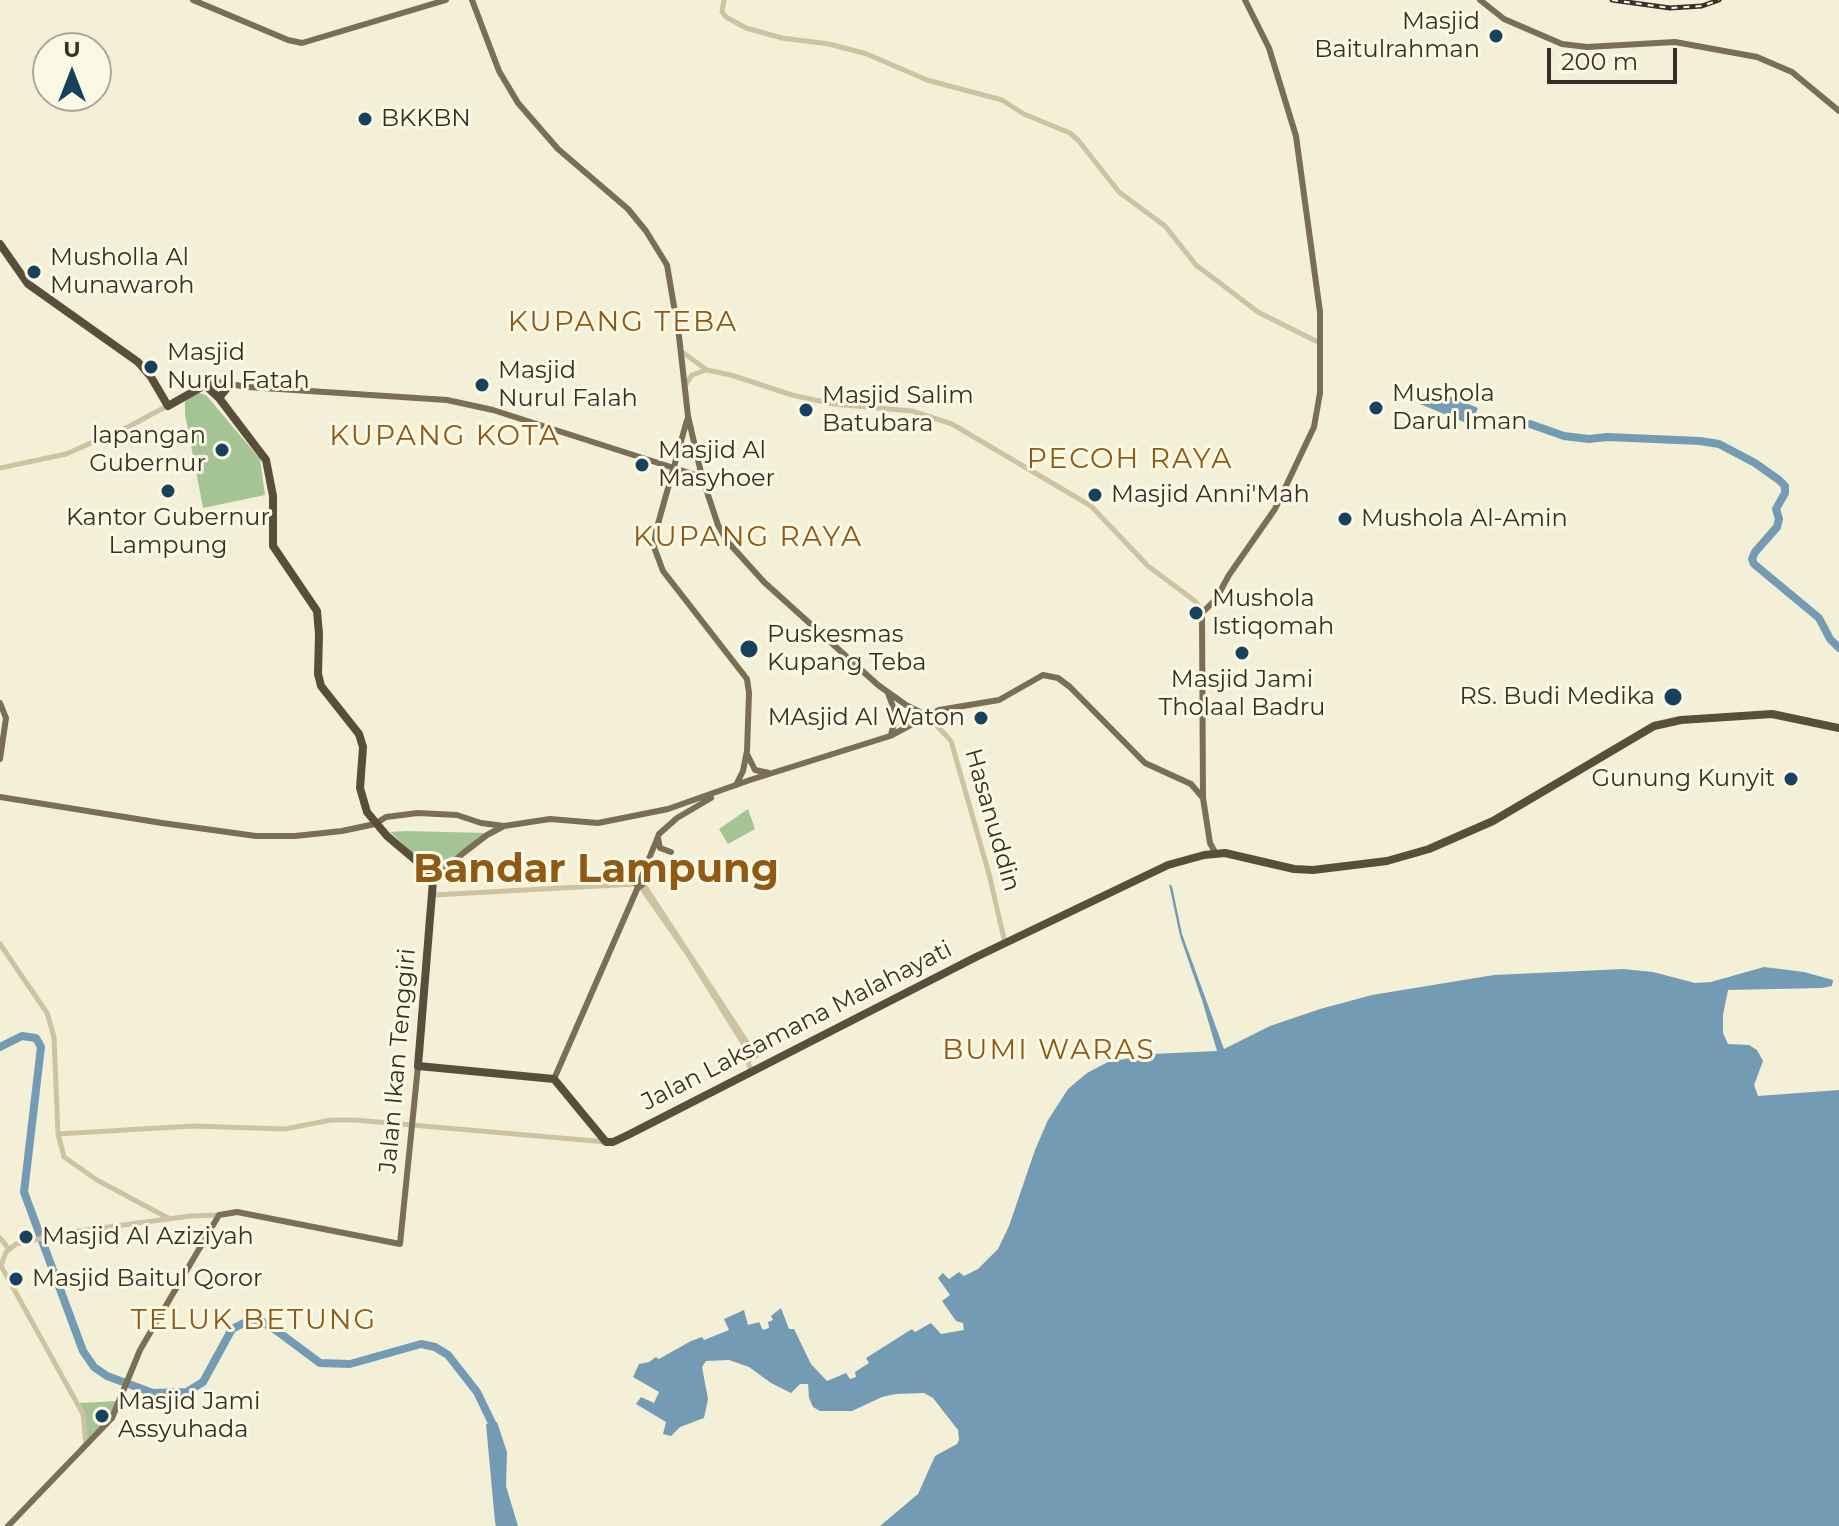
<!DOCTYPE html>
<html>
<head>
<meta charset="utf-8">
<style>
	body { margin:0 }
	#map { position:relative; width:1839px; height:1526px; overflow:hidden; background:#f4efd7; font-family:Montserrat,sans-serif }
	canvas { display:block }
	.north { position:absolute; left:32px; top:32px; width:80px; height:80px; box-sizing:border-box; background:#fbf8e4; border:2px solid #ada898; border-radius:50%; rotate:0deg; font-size:22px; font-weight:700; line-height:32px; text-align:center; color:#373025 }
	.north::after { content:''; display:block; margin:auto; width:28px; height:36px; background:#17415c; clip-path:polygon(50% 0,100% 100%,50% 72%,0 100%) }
	.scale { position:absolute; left:1547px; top:48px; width:130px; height:36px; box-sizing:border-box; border:4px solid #373025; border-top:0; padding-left:10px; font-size:24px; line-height:28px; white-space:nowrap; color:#373025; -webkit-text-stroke:6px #fbf8e4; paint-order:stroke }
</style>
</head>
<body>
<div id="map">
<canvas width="1839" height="1526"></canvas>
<div class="north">U</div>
<div class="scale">200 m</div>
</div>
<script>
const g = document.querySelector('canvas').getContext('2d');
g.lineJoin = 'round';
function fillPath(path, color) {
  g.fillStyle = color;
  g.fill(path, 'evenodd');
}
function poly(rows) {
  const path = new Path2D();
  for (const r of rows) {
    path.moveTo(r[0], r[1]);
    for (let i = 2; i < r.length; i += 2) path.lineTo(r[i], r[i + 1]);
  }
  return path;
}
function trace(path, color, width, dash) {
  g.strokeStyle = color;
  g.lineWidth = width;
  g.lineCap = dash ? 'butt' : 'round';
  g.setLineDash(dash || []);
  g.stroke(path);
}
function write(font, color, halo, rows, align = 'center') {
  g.font = font + ' Montserrat,sans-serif';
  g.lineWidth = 6;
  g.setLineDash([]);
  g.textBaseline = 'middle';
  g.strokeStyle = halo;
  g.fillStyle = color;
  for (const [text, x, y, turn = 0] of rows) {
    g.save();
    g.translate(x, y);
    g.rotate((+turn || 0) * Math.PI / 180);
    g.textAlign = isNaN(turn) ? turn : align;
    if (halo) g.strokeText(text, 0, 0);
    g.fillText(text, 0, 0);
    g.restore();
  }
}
fillPath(poly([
	[196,392,206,395,260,459,265,495,203,508,185,414,185,398],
	[748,809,755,829,728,844,719,829],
	[406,831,488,833,461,851,435,874,390,832],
	[118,1401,111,1417,86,1444,79,1403]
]), '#a5c496');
fillPath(poly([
	[1427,387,1478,408,1471,425,1420,404],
	[1169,884,1172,886,1182,934,1224,1049,1270,1026,1320,1009,1372,995,1494,975,1623,969,1653,972,1695,983,1711,982,1764,967,1804,972,1833,980,1832,986,1822,988,1728,990,1723,1015,1723,1033,1728,1044,1749,1045,1757,1050,1763,1061,1754,1085,1758,1096,1839,1090,1839,1526,880,1526,918,1494,935,1456,957,1444,959,1440,958,1430,933,1398,924,1393,896,1394,882,1397,852,1411,820,1411,813,1407,809,1398,808,1384,800,1384,791,1393,771,1383,749,1367,729,1360,706,1361,702,1367,708,1399,704,1418,680,1427,671,1436,663,1434,666,1422,636,1404,641,1397,654,1403,659,1392,633,1377,639,1364,649,1362,656,1357,659,1359,691,1341,702,1337,704,1340,729,1330,724,1319,744,1310,748,1325,759,1322,763,1330,769,1328,768,1322,773,1320,771,1316,781,1308,789,1329,794,1329,811,1364,827,1381,846,1373,850,1379,856,1377,855,1372,869,1363,866,1358,912,1329,915,1332,931,1323,941,1334,964,1330,963,1323,956,1321,942,1301,950,1295,938,1278,943,1273,949,1279,959,1272,964,1276,978,1269,998,1249,1009,1226,1035,1150,1048,1120,1068,1089,1087,1073,1108,1062,1152,1054,1217,1051,1202,1000,1180,936],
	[497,1422,507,1452,506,1486,518,1526,496,1526,495,1522,486,1424]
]), '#739cb4');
trace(poly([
	[1530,424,1564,436,1589,439,1607,437,1700,441,1719,444,1755,463,1779,480,1785,486,1785,493,1776,509,1779,519,1777,527,1755,552,1752,559,1754,564,1819,618,1830,639,1839,648],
	[0,1047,22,1036,36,1038,41,1047,24,1192,83,1351,94,1367,107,1376,153,1393,187,1392,203,1382,232,1329,252,1319,261,1321,277,1331,320,1363,350,1364,421,1344,435,1347,448,1355,477,1392,492,1423]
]), '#739cb4', 8);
trace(poly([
	[724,0,722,12,726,17,746,28,782,38,829,44,867,54,927,80,1002,100,1024,114,1070,133,1078,140,1119,192,1165,226,1196,265,1258,312,1320,343],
	[682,352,707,370,731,375,792,395,833,404,912,411,952,424,1091,506,1148,566,1195,601,1203,611],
	[686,384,692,375,706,370],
	[0,468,66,454,130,426,167,406],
	[928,716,951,741,989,874,1005,943],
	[641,887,687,953,751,1056,748,1063,752,1071],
	[646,888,756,1056],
	[433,895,636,884],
	[0,944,47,1013,54,1037,58,1134,64,1157,97,1180,168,1218],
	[58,1134,193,1126,285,1129,331,1120,355,1120,606,1142],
	[0,1238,8,1248],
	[86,1445,83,1414,1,1266,6,1252,16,1244,71,1232,190,1216,219,1215]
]), '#cdc3a2', 5);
trace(poly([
	[193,0,288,40,302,43,446,0],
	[472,0,499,71,518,103,558,149,628,209,646,231,667,265,679,336,688,416,702,477,718,525,727,541,764,582,878,685,906,705,928,716],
	[1480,0,1504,19,1562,44,1587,47,1675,42,1757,57,1792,72,1839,111],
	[205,385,218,382,248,387,447,400,493,410,702,477],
	[687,420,656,531,654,547,663,571,747,679,749,693,747,751,743,771,736,785],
	[888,693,896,715,891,735],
	[0,703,6,718,0,759],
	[747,754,755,770,769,773],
	[0,797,162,823,256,836,295,836,342,831,375,824,386,817,418,813,457,815,481,823,504,826],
	[658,838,660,848,671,852],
	[1216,854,1210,843,1203,798,1202,613,1216,599,1229,575,1275,509,1314,427,1320,393,1320,312,1296,136,1269,48,1245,0],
	[433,881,462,854,487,835,504,826,550,819,598,823,668,809,750,780,890,736,939,710,999,700,1043,675,1058,678,1070,687,1145,763,1191,784,1203,798],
	[639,881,643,884,639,887,636,884,639,881],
	[640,881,659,834,677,818,711,798],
	[554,1079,638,887],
	[8,1526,112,1418,140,1350,219,1215,237,1212,400,1244,418,1066]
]), '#7a6e55', 6);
trace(poly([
	[0,244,28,284,138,362,151,377,168,406,205,385,219,398,266,460,273,496,273,546,317,611,319,634,318,674,321,686,359,734,363,747,360,788,367,812,387,836,426,869,433,881,418,1066,554,1079,606,1142,613,1142,628,1135,976,957,1168,865,1204,855,1225,853,1294,869,1313,870,1387,861,1429,849,1493,821,1654,726,1681,720,1772,714,1839,728],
	[219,398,230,384]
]), '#584e3b', 8);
const rail = poly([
	[1612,0,1670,8,1702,6,1719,0]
]);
trace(rail, '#373025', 5);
trace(rail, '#fbf8e4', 2, [6]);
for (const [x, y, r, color] of [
	[1496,36,8,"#17415c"],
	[365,119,8,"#17415c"],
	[34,272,8,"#17415c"],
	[151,367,8,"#17415c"],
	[482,385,8,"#17415c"],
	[1376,408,8,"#17415c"],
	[806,410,8,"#17415c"],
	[222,450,8,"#17415c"],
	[642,465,8,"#17415c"],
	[168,491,8,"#17415c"],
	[1095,495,8,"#17415c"],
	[1345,519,8,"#17415c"],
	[1196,613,8,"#17415c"],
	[749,649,10,"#17415c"],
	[1242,653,8,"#17415c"],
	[1673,697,10,"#17415c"],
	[981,718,8,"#17415c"],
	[1791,779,8,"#17415c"],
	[26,1237,8,"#17415c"],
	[16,1279,8,"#17415c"],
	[102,1416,8,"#17415c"]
]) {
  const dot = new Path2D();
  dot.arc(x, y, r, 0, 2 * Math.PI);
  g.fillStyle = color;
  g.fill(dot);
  trace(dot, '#fbf8e4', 3);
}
write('24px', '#373025', '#fbf8e4', [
	["Masjid",1480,22,"right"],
	["Baitulrahman",1480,50,"right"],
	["BKKBN",381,119],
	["Musholla Al",50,258],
	["Munawaroh",50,286],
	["Masjid",167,353],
	["Nurul Fatah",167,381],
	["Masjid",498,371],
	["Nurul Falah",498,399],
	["Mushola",1392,394],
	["Darul Iman",1392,422],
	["Masjid Salim",822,396],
	["Batubara",822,424],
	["lapangan",206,436,"right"],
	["Gubernur",206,464,"right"],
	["Masjid Al",658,451],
	["Masyhoer",658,479],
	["Masjid Anni'Mah",1111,495],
	["Kantor Gubernur",168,518,"center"],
	["Lampung",168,546,"center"],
	["Mushola Al-Amin",1361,519],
	["Mushola",1212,599],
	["Istiqomah",1212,627],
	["Puskesmas",767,635],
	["Kupang Teba",767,663],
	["Masjid Jami",1242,680,"center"],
	["Tholaal Badru",1242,708,"center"],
	["RS. Budi Medika",1655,697,"right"],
	["MAsjid Al Waton",965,718,"right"],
	["Gunung Kunyit",1775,779,"right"],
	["Masjid Al Aziziyah",42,1237],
	["Masjid Baitul Qoror",32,1279],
	["Masjid Jami",118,1402],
	["Assyuhada",118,1430]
], 'left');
write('24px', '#373025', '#fbf8e4', [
	["Hasanuddin",992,820,74],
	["Jalan Laksamana Malahayati",797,1026,-27],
	["Jalan Ikan Tenggiri",398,1061,-85]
]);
g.letterSpacing = '2px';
write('28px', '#8e5a16', '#fbf8e4', [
	["KUPANG TEBA",623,323],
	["KUPANG KOTA",445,437],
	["PECOH RAYA",1130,460],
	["KUPANG RAYA",748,538],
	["BUMI WARAS",1049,1051],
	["TELUK BETUNG",254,1321]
]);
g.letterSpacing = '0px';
write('bold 40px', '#8e5a16', '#fbf8e4', [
	["Bandar Lampung",596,870]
]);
</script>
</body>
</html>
